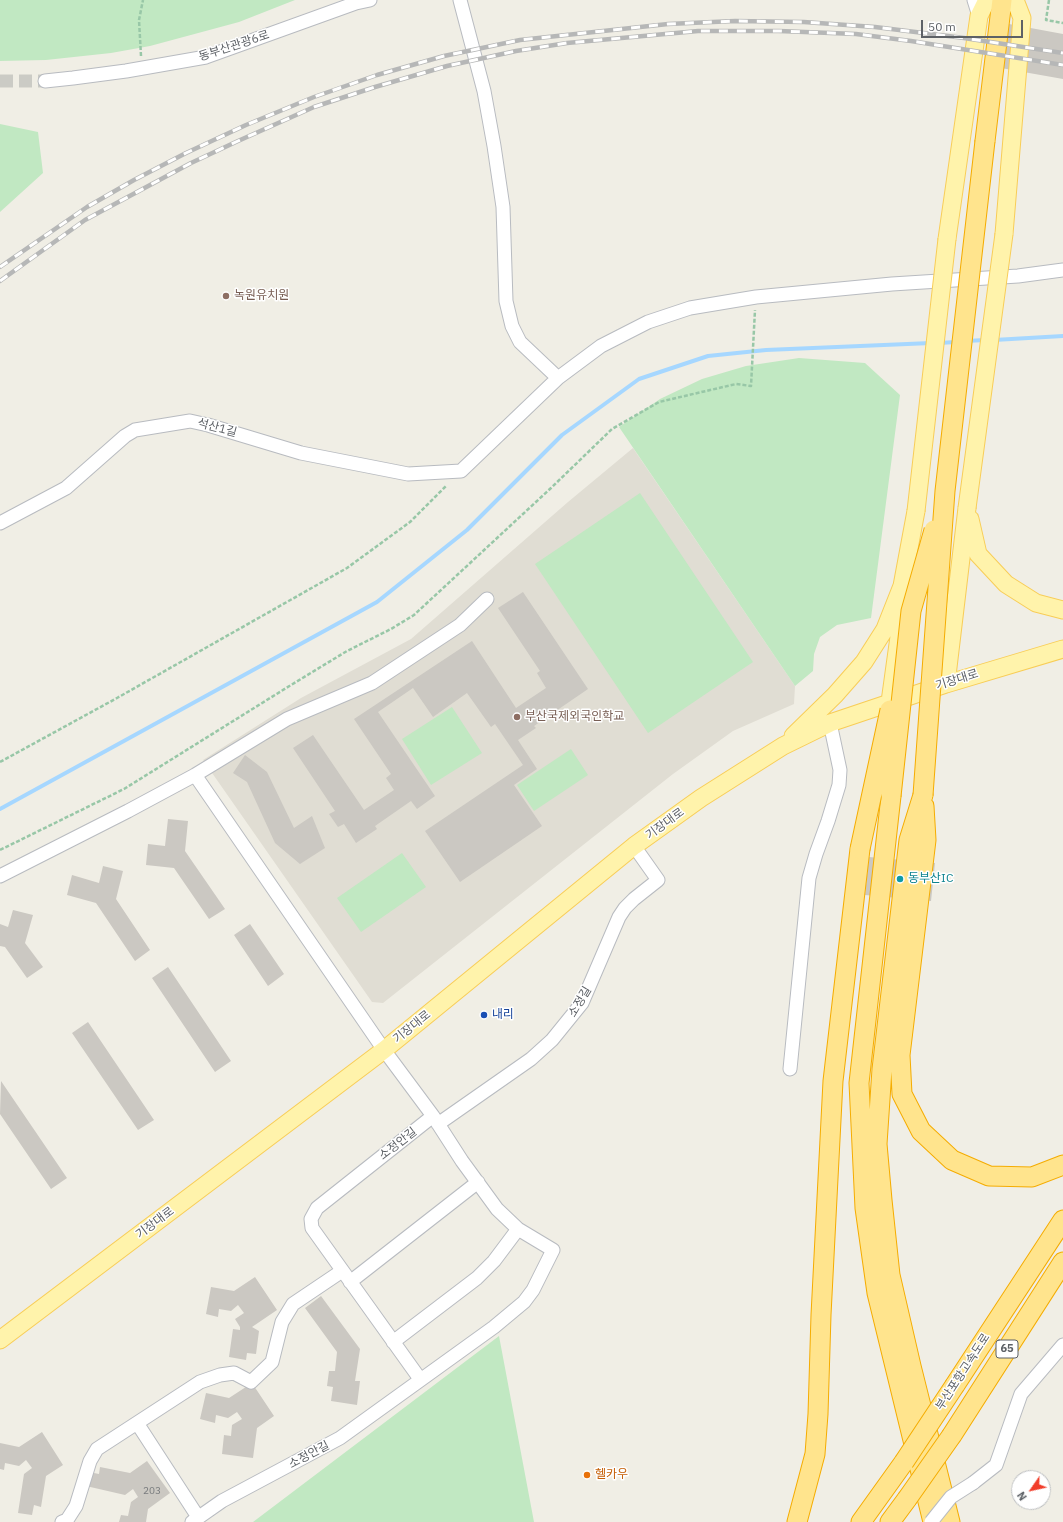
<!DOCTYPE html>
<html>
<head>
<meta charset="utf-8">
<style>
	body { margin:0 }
	#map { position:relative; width:1063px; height:1522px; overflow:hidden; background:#f0eee5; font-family:"IBM Plex Sans",sans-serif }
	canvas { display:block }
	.north { position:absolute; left:1011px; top:1470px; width:40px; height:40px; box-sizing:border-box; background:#fff; border:1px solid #bec0c2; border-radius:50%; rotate:236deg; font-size:11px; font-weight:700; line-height:16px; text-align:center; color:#5d6166 }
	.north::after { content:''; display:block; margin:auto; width:14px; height:18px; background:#f13d2a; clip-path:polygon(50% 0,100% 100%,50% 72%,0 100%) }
	.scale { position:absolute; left:921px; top:20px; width:102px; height:18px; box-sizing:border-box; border:2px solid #5d6166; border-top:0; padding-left:5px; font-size:12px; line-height:14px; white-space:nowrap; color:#5d6166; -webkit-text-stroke:3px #fff; paint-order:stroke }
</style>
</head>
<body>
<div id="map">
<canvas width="1063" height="1522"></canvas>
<div class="north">N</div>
<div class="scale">50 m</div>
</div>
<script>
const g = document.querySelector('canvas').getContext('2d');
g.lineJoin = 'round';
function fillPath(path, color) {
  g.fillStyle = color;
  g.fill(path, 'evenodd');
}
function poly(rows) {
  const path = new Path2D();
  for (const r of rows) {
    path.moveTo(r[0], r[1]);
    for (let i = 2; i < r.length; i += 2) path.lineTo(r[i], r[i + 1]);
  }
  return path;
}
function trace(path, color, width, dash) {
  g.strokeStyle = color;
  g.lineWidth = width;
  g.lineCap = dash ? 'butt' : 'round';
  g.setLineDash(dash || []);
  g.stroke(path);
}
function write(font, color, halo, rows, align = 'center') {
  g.font = font + ' "IBM Plex Sans","Noto Sans KR",sans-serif';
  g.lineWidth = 3;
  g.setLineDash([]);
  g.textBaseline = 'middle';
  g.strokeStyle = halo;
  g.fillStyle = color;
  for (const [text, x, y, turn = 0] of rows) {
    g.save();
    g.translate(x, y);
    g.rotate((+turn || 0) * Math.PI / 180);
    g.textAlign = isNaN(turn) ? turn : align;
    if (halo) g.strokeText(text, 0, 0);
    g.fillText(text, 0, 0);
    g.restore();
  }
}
fillPath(poly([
	[633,448,795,686,794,704,733,731,673,774,383,1003,372,1002,203,760,301,698,411,639,568,502]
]), '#e0ddd3');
fillPath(poly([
	[0,0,295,0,239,22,150,46,111,53,46,60,0,61],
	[0,124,38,132,43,173,0,212],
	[799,358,865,363,900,395,871,618,837,625,820,637,814,654,813,671,795,686,619,427,660,399,702,379,746,366],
	[640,493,753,662,648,733,535,564],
	[452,707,482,753,431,785,402,739],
	[571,749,588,775,534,811,517,785],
	[402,853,426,887,361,932,337,898],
	[499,1336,534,1522,253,1522]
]), '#c1e8c2');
trace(poly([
	[994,340,1063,336],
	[966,341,985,340],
	[938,343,957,342],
	[0,809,377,602,467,530,562,435,639,379,708,356,766,350,931,343]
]), '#a6d7ff', 4);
fillPath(poly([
	[1009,24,1063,34,1063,79,1001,68],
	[523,592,588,689,534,726,536,728,518,740,537,769,514,785,542,826,460,882,425,831,523,765,495,724,491,727,467,693,433,717,413,688,378,712,435,796,417,809,411,801,375,826,377,829,356,843,344,824,338,827,329,814,335,811,293,748,313,735,364,810,394,790,386,778,391,774,354,719,472,641,516,708,546,688,537,673,540,671,498,608],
	[245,755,267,772,294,828,312,816,325,848,300,864,275,843,247,782,233,773],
	[168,819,188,821,185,851,225,909,209,919,174,868,146,865,148,844,165,846],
	[869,857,935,863,931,901,865,895],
	[103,866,123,871,116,899,150,950,135,961,96,903,67,895,72,875,99,883],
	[13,910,33,915,25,943,43,967,27,978,5,947,0,946,0,924,8,927],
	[250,924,284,974,268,986,234,935],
	[168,967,231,1061,215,1072,152,978],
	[88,1022,154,1120,138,1130,72,1033],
	[1,1081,67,1178,51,1189,0,1114],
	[255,1277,277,1310,252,1327,259,1331,256,1354,247,1353,246,1360,229,1357,233,1329,240,1330,240,1327,235,1319,244,1313,238,1305,231,1311,219,1309,218,1317,206,1314,211,1287,234,1291],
	[321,1296,360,1349,355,1381,360,1381,357,1405,331,1401,333,1387,327,1386,329,1371,335,1371,337,1352,305,1308],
	[252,1383,274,1416,257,1428,253,1458,222,1454,224,1435,231,1436,232,1425,242,1419,237,1412,228,1418,216,1415,215,1423,200,1419,206,1393,229,1398],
	[42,1432,63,1465,46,1476,41,1507,34,1505,32,1515,18,1513,24,1474,32,1468,26,1460,19,1466,5,1463,4,1470,0,1469,0,1443,19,1447],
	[147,1461,170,1493,148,1509,146,1522,119,1522,121,1515,128,1516,131,1502,138,1497,133,1489,125,1495,86,1486,89,1472,99,1474,100,1467,130,1473]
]), '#cbc8c2');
trace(poly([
	[0,81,45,81]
]), '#cbcbc5', 13, [13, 6]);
const minor = poly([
	[460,0,484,91,494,146,503,207,506,301,512,326,520,342,558,378],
	[974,0,979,16],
	[45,81,73,78,126,71,206,57,356,3,370,0],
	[0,523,66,488,125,436,135,430,190,421,208,425,301,453,408,474,461,471,558,378,601,346,648,322,690,308,756,297,892,284,1018,276,1063,270],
	[0,876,128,811,195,775,287,719,372,683,460,625,487,599],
	[790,1069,809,878,816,854,828,821,839,785,840,770,830,723],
	[438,1124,531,1059,552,1040,582,1003,619,917,625,908,634,899,658,880,634,846],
	[350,1282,478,1182],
	[393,1342,477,1278,494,1261,518,1229],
	[420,1379,312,1228,311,1219,317,1208,433,1116],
	[137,1423,198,1517],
	[973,1483,996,1465,1021,1394,1063,1345],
	[62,1522,67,1520,76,1506,90,1461,97,1449,200,1382,220,1375,234,1373,251,1382,272,1362,282,1322,293,1304,342,1271],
	[192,1522,222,1501,340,1438,494,1327,524,1302,533,1290,553,1250,518,1229,497,1209,462,1161,433,1116,384,1050,195,775]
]);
const major = poly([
	[1004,234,1022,18,1015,0],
	[947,239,979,16,987,0],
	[970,519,978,554,1006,584,1036,603,1063,610],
	[946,684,967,508],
	[890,702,902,615],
	[793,736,835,695,864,662,885,629,902,586,916,511],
	[0,1340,384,1050,634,846,701,798,783,746,830,723,946,684,1063,649]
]);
const highway = poly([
	[985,141,1002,0],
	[923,795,909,840,882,1069,877,1144,882,1200,890,1275,911,1366,950,1522],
	[891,796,859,1083,865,1208,877,1293,933,1522],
	[924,806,926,840,900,1055,902,1094,921,1131,952,1160,989,1176,1032,1177,1063,1165],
	[955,1385,1063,1220],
	[952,1435,1063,1262],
	[797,1522,815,1454,818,1414,821,1315,833,1081,860,849],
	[861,1522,904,1462],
	[890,1522,907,1499]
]);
trace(minor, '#b8bbc0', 15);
trace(major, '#f8cd57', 19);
trace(highway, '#f5ac00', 21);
trace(poly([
	[1049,0,1046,20,1063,23],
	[141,56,139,20,143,0],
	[0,762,117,698,347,568,410,522,447,485],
	[0,850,124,789,291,685,347,651,391,629,414,615,551,488,612,429,659,402,736,384,751,386,755,310]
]), '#98c7a7', 2.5, [4, 2]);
trace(minor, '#fff', 13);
trace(major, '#fff3ab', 17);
trace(highway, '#ffe48d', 19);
const rail = poly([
	[0,267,87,207,134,180,186,153,246,125,314,97,377,75,444,56,520,40,668,24,735,21,804,22,875,27,964,38,1063,53],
	[0,281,85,220,191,163,238,141,314,107,375,87,447,66,516,51,567,43,698,31,779,31,856,34,911,41,1063,65]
]);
trace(rail, '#b6b7b7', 4.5);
trace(rail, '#fff', 3, [9]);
const minorBridge = poly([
	[931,1522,951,1497,973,1483]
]);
const majorBridge = poly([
	[967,508,1004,234],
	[916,511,947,239]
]);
const highwayBridge = poly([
	[923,795,945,491,985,141],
	[891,796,911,611,934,530],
	[860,849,890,710],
	[904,1462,955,1385],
	[907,1499,952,1435]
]);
trace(minorBridge, '#b8bbc0', 15, []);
trace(majorBridge, '#f8cd57', 19, []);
trace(highwayBridge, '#f5ac00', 21, []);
trace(minorBridge, '#fff', 13);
trace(majorBridge, '#fff3ab', 17);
trace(highwayBridge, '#ffe48d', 19);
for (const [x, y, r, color] of [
	[226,296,4,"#8d6e63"],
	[517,717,4,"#8d6e63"],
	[900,879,4,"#0f9aa8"],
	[484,1015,4,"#1a4fb4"],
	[587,1475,4,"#e8710a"]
]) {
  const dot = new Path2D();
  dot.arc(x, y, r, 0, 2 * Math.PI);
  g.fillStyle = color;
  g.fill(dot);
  trace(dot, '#fff', 1.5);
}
write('10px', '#787b7d', null, [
	["203",152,1491]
]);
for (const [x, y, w] of [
	[1007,1349,22]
]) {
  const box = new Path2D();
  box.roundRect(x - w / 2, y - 9, w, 18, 3);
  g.fillStyle = '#fff';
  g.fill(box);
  trace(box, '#5d6166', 1);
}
write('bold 11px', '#5d6166', null, [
	["65",1007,1349]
]);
write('12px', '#5d6166', '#fff', [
	["동부산관광6로",234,46,-18],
	["석산1길",217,428,15],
	["기장대로",957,680,-17],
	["기장대로",665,824,-36],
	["소정길",580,1002,-59],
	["기장대로",412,1027,-39],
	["소정안길",398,1144,-38],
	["기장대로",155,1223,-37],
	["부산포항고속도로",963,1372,-57],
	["소정안길",309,1455,-28]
]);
write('12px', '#785e54', '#fff', [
	["녹원유치원",234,296],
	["부산국제외국인학교",525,717]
], 'left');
write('12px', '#0d838f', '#fff', [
	["동부산IC",908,879]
], 'left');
write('12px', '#164399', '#fff', [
	["내리",492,1015]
], 'left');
write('12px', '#c56008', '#fff', [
	["헬카우",595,1475]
], 'left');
</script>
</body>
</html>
